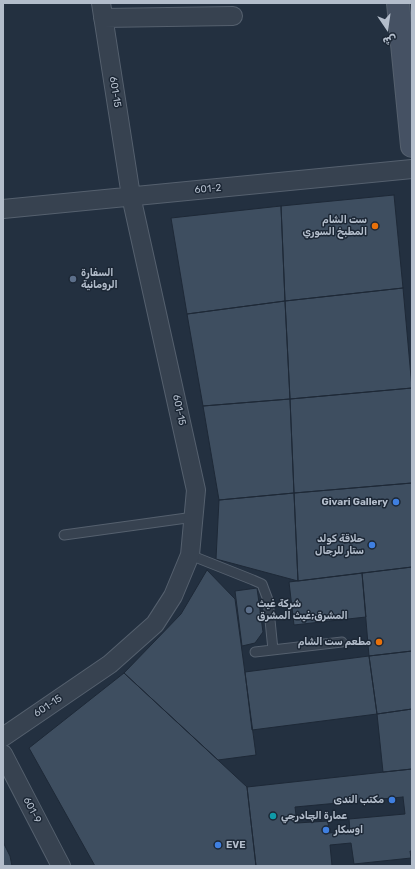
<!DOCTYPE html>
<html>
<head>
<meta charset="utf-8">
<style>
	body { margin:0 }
	#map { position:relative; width:415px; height:869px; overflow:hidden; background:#233040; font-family:Rubik,Cairo,sans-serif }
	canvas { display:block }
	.frame { position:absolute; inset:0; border:4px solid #b3bdcb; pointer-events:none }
	.north { position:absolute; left:367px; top:8px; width:40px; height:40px; -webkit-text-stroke:3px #1c2735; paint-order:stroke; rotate:167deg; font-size:11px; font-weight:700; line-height:16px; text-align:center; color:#b3bdcb }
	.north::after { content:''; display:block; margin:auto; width:14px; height:18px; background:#b3bdcb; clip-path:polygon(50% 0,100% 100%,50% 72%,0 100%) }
</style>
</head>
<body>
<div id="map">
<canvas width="415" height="869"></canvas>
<div class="frame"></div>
<div class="north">ش</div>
</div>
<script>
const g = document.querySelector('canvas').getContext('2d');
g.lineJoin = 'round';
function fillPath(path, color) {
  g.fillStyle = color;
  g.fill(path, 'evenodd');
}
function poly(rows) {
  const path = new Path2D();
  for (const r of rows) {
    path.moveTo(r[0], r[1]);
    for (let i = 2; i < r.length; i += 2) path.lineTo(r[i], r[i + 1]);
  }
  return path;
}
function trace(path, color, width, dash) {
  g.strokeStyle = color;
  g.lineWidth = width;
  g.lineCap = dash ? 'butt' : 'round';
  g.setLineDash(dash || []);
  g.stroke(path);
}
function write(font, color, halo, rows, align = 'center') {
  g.font = font + ' Rubik,Cairo,sans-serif';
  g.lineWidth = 3;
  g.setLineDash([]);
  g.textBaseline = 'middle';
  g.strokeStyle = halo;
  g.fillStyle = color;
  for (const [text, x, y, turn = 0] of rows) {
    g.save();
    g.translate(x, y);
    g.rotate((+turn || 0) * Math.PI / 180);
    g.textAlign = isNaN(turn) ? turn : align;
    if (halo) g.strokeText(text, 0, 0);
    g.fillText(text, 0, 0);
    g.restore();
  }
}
const building = poly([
	[394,195,403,288,285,301,281,206,394,195],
	[281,206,285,301,187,314,171,218,281,206],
	[403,288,412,388,290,399,285,301,403,288],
	[285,301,290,399,203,406,187,314,285,301],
	[412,388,412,483,294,493,290,399,412,388],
	[290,399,294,493,219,500,203,406,290,399],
	[412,483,412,567,298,581,294,493,412,483],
	[294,493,298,581,216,559,219,500,294,493],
	[412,567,412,651,369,656,362,573,412,567],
	[207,570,235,599,256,755,218,760,124,673,181,614,207,570],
	[362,573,366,617,294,625,289,582,362,573],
	[257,588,263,632,255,643,242,646,235,591,257,588],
	[412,651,412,709,377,714,369,656,412,651],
	[369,656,377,714,252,730,245,672,369,656],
	[124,673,247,787,256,866,95,866,29,748,124,673],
	[412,709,412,769,383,772,377,714,412,709],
	[412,769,412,851,410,851,411,858,354,864,351,843,330,845,332,866,256,866,247,787,412,769],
	[403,797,405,814,349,819,350,831,329,833,328,821,297,823,295,807,403,797],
	[3,842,10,856,12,866,3,866,3,842]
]);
fillPath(building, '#3e4e60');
trace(building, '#1e2937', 1);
const lane = poly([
	[64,535,194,517],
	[190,555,253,580,262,584,268,600,273,650],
	[255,652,342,642]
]);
const street = poly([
	[103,18,233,16],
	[3,209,412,169],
	[3,737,110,664,155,624,173,596,190,555,196,490,131,196,101,3],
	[3,754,61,866]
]);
const secondary = poly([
	[398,3,412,146]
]);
trace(lane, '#55606e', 11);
trace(street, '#55606e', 20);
trace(secondary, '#55606e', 24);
trace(lane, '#374250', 9);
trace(street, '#374250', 18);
trace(secondary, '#455163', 22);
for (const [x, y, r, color] of [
	[375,226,4,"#e8710a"],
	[73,279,4,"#5c6f8a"],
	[396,502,4,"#3f7fe0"],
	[372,545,4,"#3f7fe0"],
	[249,610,4,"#5c6f8a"],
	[379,642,4,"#e8710a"],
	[392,800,4,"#3f7fe0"],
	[273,816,4,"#0f9aa8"],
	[326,830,4,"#3f7fe0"],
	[218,845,4,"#3f7fe0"]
]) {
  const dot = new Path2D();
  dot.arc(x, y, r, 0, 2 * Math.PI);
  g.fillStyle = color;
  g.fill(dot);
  trace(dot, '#1c2735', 1.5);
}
write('10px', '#b3bdcb', '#1c2735', [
	["601-15",115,92,81],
	["601-2",208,189,-5],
	["601-15",179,410,78],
	["601-15",48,706,-34],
	["601-9",32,810,63]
]);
write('bold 10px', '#b3bdcb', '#1c2735', [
	["ست الشام",367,220],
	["المطبخ السوري",367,232],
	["السفارة",81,273,"left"],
	["الرومانية",81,285,"left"],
	["Givari Gallery",388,502],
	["حلاقة كولد",364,539],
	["ستار للرجال",364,551],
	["شركة غيث",257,604,"left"],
	["المشرق;غيث المشرق",257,616,"left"],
	["مطعم ست الشام",371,642],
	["مكتب الندى",384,800],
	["عمارة الچادرجي",281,816,"left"],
	["اوسكار",334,830,"left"],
	["EVE",226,845,"left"]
], 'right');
</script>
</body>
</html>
